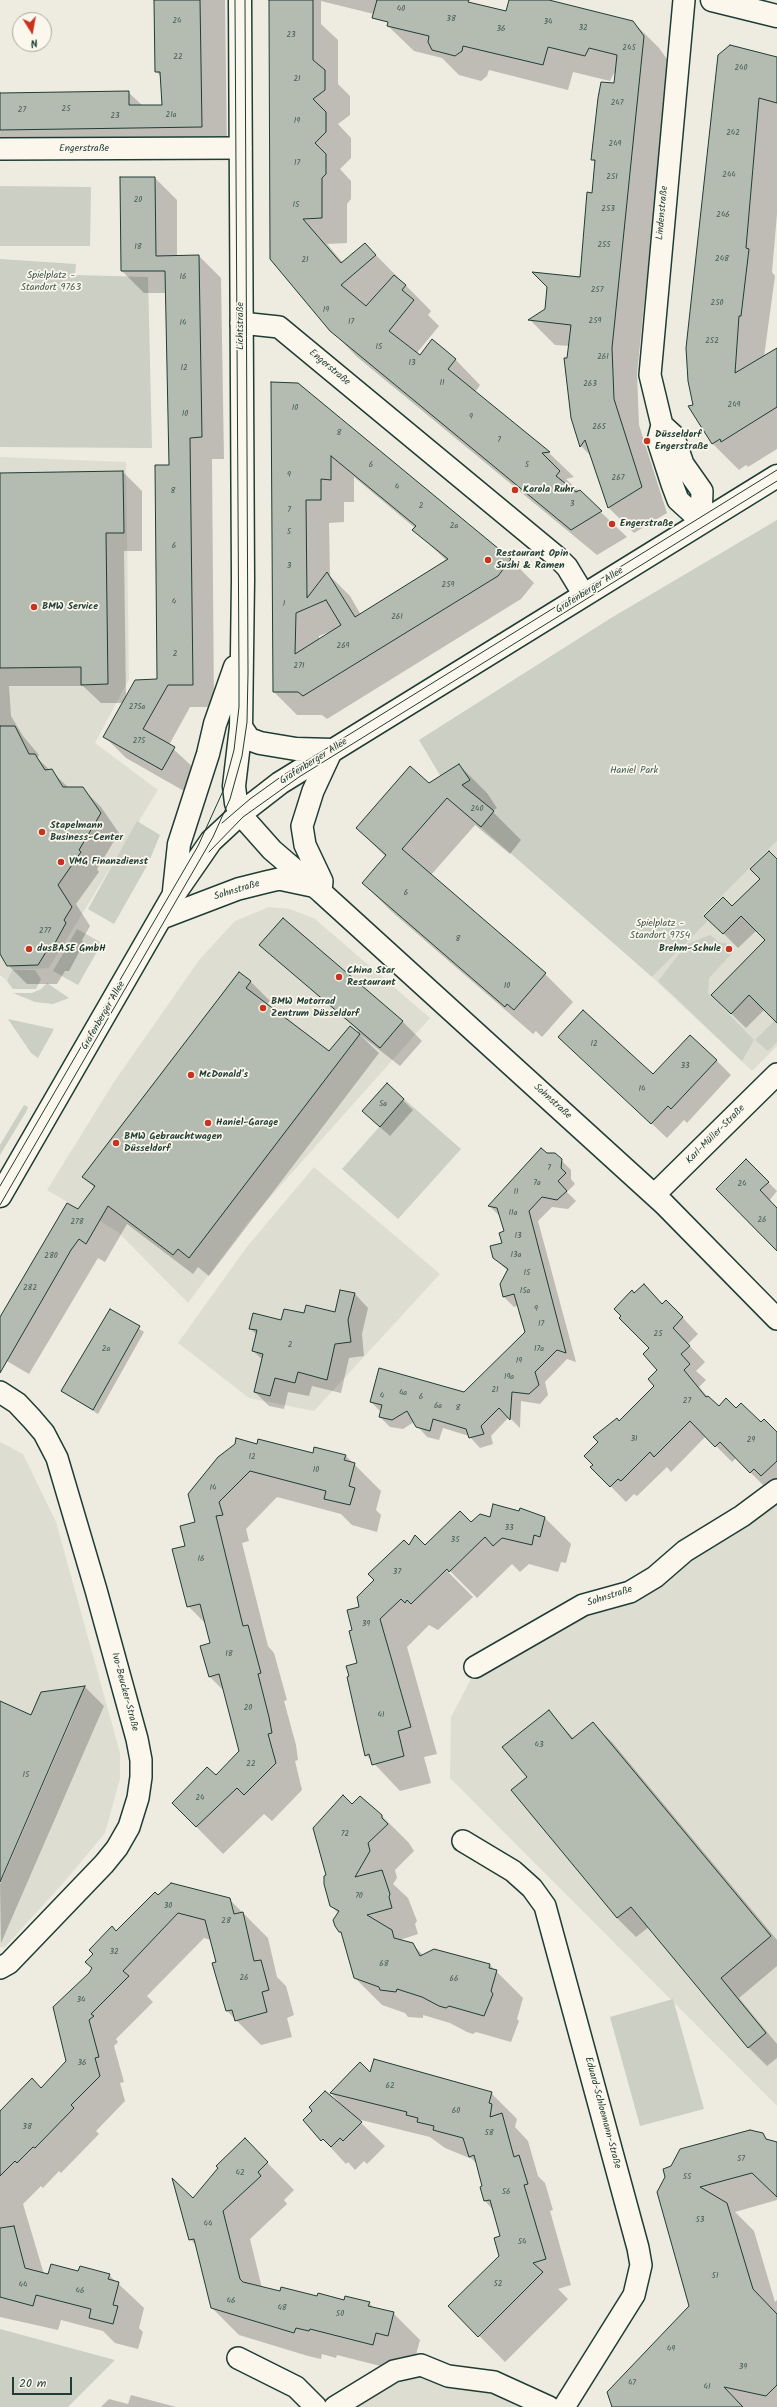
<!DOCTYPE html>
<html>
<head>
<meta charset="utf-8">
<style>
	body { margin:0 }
	#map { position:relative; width:777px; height:2407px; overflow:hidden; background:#eeece1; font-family:Kalam,sans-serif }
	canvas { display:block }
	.north { position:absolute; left:12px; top:12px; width:40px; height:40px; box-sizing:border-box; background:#fbf7ec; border:1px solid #a3ada2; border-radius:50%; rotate:169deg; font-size:11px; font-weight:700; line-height:16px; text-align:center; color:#1f3d34 }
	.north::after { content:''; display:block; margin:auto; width:14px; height:18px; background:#c8321e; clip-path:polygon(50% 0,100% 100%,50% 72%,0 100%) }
	.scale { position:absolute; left:12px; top:2377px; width:60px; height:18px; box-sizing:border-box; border:2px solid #1f3d34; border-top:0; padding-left:5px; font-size:12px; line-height:14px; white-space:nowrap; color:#1f3d34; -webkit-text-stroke:3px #fbf7ec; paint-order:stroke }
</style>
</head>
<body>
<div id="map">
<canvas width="777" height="2407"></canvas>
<div class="north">N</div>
<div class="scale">20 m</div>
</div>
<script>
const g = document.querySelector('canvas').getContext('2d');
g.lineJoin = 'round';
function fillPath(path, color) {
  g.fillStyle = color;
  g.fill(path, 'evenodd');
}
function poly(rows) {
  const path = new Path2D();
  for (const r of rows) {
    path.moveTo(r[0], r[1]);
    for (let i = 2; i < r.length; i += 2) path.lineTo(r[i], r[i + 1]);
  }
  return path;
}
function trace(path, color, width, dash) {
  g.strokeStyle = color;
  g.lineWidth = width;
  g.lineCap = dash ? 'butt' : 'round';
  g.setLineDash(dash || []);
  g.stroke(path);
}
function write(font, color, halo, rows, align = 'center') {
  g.font = font + ' Kalam,sans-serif';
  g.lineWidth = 3.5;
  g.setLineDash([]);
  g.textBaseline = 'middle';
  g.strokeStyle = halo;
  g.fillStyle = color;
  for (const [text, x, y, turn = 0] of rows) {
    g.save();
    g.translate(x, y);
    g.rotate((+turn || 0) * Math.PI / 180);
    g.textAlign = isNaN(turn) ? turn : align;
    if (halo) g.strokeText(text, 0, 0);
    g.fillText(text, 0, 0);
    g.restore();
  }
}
fillPath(poly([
	[0,457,126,462,129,679,95,743,158,790,49,968,12,970,7,981,0,975],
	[777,841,777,1046,752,1071,652,977,708,921,703,915],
	[269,907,290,909,315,919,430,1018,248,1222,188,1303,118,1232,47,1190,114,1082,200,959,235,921],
	[314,1167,440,1274,314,1411,249,1398,178,1343,246,1248],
	[0,1442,23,1454,56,1522,120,1753,120,1779,105,1833,65,1881,5,1947,0,1947],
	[777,1492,777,2106,450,1778,451,1717,473,1675],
	[421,2375,500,2382,548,2407,352,2407,384,2388]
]), '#ddddd2');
fillPath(poly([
	[0,186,91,187,90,246,0,246],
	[0,259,76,264,75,275,148,277,152,448,0,447],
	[777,520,777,841,703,915,708,921,652,977,460,809,419,740,611,618],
	[137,821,160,835,148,864,114,924,88,909],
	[77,929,102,943,78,985,53,971],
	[710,935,719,942,729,944,732,953,709,978,708,993,754,1040,742,1061,658,981,687,944],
	[12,970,35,970,41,979,36,989,13,989,7,981],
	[47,983,69,998,53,1004,35,1002,13,993,32,993,41,989],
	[777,1018,777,1042,768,1051,755,1040],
	[8,1019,54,1029,38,1058,31,1053],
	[404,1099,461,1149,398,1219,342,1169],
	[24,1105,28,1107,26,1112,0,1155,0,1145],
	[673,1999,704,2109,640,2126,610,2017],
	[0,2329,115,2360,68,2407,0,2407]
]), '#cbcfc4');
fillPath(poly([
	[155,0,225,0,227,153,0,156,0,91,2,94,128,92,143,106,163,106,161,77,156,71],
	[270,0,463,0,507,13,511,0,545,0,633,22,659,48,669,62,637,374,639,425,667,513,634,533,609,508,592,457,581,446,572,418,568,359,570,346,555,345,530,320,546,309,581,278,596,164,592,159,615,84,616,73,614,73,610,81,573,72,568,90,489,70,487,76,481,81,459,75,442,58,414,51,388,26,390,18,321,1,321,24,338,40,338,84,350,96,350,115,338,124,351,138,351,158,340,169,351,181,351,199,347,204,347,243,327,244,343,263,365,244,431,311,428,315,439,326,416,354,420,356,455,359,480,385,475,392,549,453,574,477,566,479,627,537,597,555,356,356,331,330,271,259],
	[719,55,777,58,777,214,772,272,775,276,764,357,777,349,777,449,748,467,746,465,739,470,713,444,690,407,694,405],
	[121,178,155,178,177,200,177,256,199,256,221,278,224,459,212,459,214,707,190,707,169,745,196,770,184,791,126,758,104,736,123,703,101,703,83,686,9,686,11,716,23,736,39,755,37,758,69,788,82,788,101,807,119,833,97,869,99,872,76,904,90,926,82,940,84,943,69,971,65,971,57,984,27,984,8,965,0,952,0,474,123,472,142,491,142,551,124,551,126,698,158,680,170,466,167,293,144,293,122,271],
	[298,384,511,560,534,583,521,599,327,719,322,715,297,715,274,692],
	[354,477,415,528,414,530,447,561,361,615,350,596,330,576,329,523,344,522,344,502,354,502],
	[332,631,332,632,319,640,319,636],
	[459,765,487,793,497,808,492,811,521,840,510,854,475,825,431,875,545,974,573,1002,542,1037,536,1031,533,1034,391,911,363,883,386,857,357,828],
	[777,861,777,1022,765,1009,746,1028,712,995,767,940,757,930,738,948,706,916,732,908],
	[283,919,403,1022,422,1041,400,1066,358,1033,379,1053,209,1276,198,1267,193,1274,127,1224,105,1262,98,1258,29,1374,5,1360,0,1355,0,1318,95,1188,83,1177,239,973,251,982,270,1001,266,1005,329,1052,359,1031,261,945],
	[559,1037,653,1076,716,1060,731,1075,687,1123,684,1120,667,1138],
	[387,1085,413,1110,390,1136,373,1121],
	[547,1154,555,1154,571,1170,571,1179,575,1184,567,1192,576,1201,568,1209,552,1207,538,1221,576,1362,567,1359,545,1382,548,1395,540,1404,521,1401,520,1428,509,1417,491,1436,493,1444,480,1448,469,1436,443,1428,439,1440,427,1437,414,1422,403,1429,390,1427,380,1417,381,1412,371,1402,465,1393,526,1332,519,1305,514,1307,504,1297,508,1271,494,1258,503,1243,505,1232,500,1216,489,1206],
	[746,1160,777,1191,769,1201,777,1209,777,1249],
	[355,1294,368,1308,362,1334,364,1356,349,1358,341,1393,312,1386,309,1396,288,1392,284,1409,269,1406,255,1392,263,1360,253,1351,257,1335,250,1328,305,1315,335,1313],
	[635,1295,662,1305,682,1317,698,1334,688,1344,705,1362,696,1371,706,1380,699,1387,708,1397,719,1407,736,1409,777,1434,777,1491,766,1488,736,1458,732,1462,706,1436,671,1472,667,1467,637,1496,634,1494,626,1502,592,1467,619,1422,655,1386,659,1370],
	[111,1311,144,1332,98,1414,62,1391],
	[257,1445,313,1454,345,1455,381,1491,376,1510,381,1515,377,1532,352,1525,341,1514,277,1497,246,1529,249,1541,242,1543,268,1646,274,1653,287,1700,284,1701,296,1745,298,1760,295,1761,302,1790,272,1821,264,1814,223,1854,173,1803,216,1777,240,1751,225,1692,210,1677,212,1644,207,1625,188,1606,186,1546,196,1522],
	[521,1509,544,1517,571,1544,566,1563,561,1562,558,1572,529,1564,520,1572,512,1564,477,1598,446,1567,445,1569,473,1597,438,1630,429,1625,407,1647,437,1754,424,1757,431,1783,400,1791,366,1755,350,1677,358,1663,353,1631,361,1608,409,1546,425,1546,471,1524,520,1512],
	[85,1687,104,1706,1,1943,0,1884,76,1709,74,1709,0,1879,0,1702,32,1716,42,1693],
	[548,1711,574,1739,593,1724,612,1742,777,1940,777,1966,739,1998,777,2044,777,2058,767,2066,748,2047,649,1927,636,1937,617,1918,528,1778],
	[352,1805,382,1816,409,1843,414,1851,395,1870,397,1878,393,1884,408,1898,417,1921,415,1924,418,1934,400,1940,412,1944,424,1956,489,1964,523,1998,517,2019,519,2021,511,2042,476,2032,473,2034,467,2032,450,2023,423,2015,423,2018,408,2017,405,2013,382,2005,355,1978,343,1935,340,1932,338,1913,330,1905,327,1876],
	[159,1897,229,1899,268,1938,277,1977,286,1986,294,2015,287,2018,292,2037,261,2045,227,2011,211,1940,204,1938,147,1996,153,2002,116,2039,118,2042,114,2046,124,2082,120,2083,125,2101,96,2131,99,2134,61,2173,59,2171,43,2188,41,2186,23,2204,44,2274,79,2272,109,2275,144,2308,139,2328,143,2332,138,2349,115,2343,103,2331,61,2320,58,2330,0,2317,0,2112,41,2089,67,2061,90,1973,116,1932],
	[371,2074,491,2093,517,2119,515,2127,528,2141,538,2176,545,2183,553,2210,550,2211,571,2285,558,2289,568,2299,505,2362,450,2306,500,2257,501,2236,493,2210,485,2201,481,2188,484,2187,478,2165,472,2159,445,2148,430,2137,357,2119,385,2146,367,2164,364,2161,355,2170,348,2162,346,2164,305,2120,344,2108,331,2093],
	[762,2134,769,2141,777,2143,777,2200,735,2212,754,2231,775,2302,777,2300,777,2407,613,2407,691,2306,658,2192],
	[245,2140,294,2190,284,2200,287,2204,250,2239,262,2288,280,2292,369,2303,375,2309,393,2313,420,2340,414,2362,400,2371,337,2355,336,2358,322,2354,321,2359,308,2356,239,2335,212,2308,196,2245,190,2239,193,2200],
	[131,2395,176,2407,101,2407,109,2399,128,2404]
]), '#0003');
const building = poly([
	[154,0,200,0,202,127,0,130,0,93,129,91,129,105,162,105,160,72,155,72,154,0],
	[269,0,313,0,313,60,325,70,325,90,313,99,326,112,326,132,315,143,326,154,326,174,322,178,322,218,303,219,341,263,365,243,376,255,341,285,366,306,394,275,406,285,402,290,414,300,389,331,420,355,432,339,456,359,448,369,550,452,542,453,560,471,556,476,576,492,580,490,602,511,571,530,330,331,270,259,269,0],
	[377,0,469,0,468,2,506,11,509,0,549,0,633,21,644,36,612,348,614,399,642,487,608,508,585,440,580,447,571,418,564,358,567,358,571,325,528,320,545,309,547,287,532,272,580,277,587,192,592,193,595,160,591,160,598,98,601,82,614,83,617,55,589,48,585,56,548,47,543,65,463,46,462,51,455,56,432,50,428,42,429,36,387,26,388,22,372,18,377,0],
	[730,45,777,57,777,103,759,98,746,248,749,249,741,316,739,316,735,373,777,348,777,407,721,442,720,439,712,444,688,406,693,405,688,381,686,348,718,55,730,45],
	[120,177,155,177,156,256,199,255,202,437,190,438,193,685,168,685,143,729,175,747,162,770,103,737,135,680,157,679,155,465,169,465,165,271,121,271,120,177],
	[271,382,298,383,511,559,498,576,303,696,298,692,273,692,271,382],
	[331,456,416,526,412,530,448,559,355,617,327,572,307,598,306,500,321,500,321,479,331,480,331,456],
	[326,600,341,625,295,654,296,613,326,600],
	[123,471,124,533,106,533,108,684,81,685,81,667,0,668,0,473,123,471],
	[0,726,15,726,29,754,35,754,45,770,52,769,63,787,83,787,101,813,79,850,81,852,58,885,72,907,64,920,66,923,50,952,46,952,38,965,7,966,0,954,0,726],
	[459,764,470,780,462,785,494,811,481,827,447,798,402,849,546,973,514,1010,507,1004,505,1007,362,883,386,855,356,828,410,766,429,783,459,764],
	[769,851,777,859,777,1023,749,995,731,1014,711,995,765,940,741,916,723,934,704,916,723,897,732,906,760,879,750,869,769,851],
	[283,918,403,1021,380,1048,259,945,283,918],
	[239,972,251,981,246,988,329,1051,350,1026,360,1034,189,1258,178,1249,173,1255,108,1206,86,1244,79,1239,71,1250,0,1373,0,1317,67,1203,78,1209,95,1186,82,1177,239,972],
	[583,1010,653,1074,690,1035,717,1060,671,1109,668,1106,651,1124,558,1037,583,1010],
	[387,1083,404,1099,380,1127,362,1111,387,1083],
	[541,1148,547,1153,555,1153,562,1159,561,1168,566,1173,558,1181,567,1191,557,1200,542,1197,529,1211,566,1353,557,1350,535,1372,539,1385,529,1394,512,1392,510,1420,499,1408,481,1426,484,1434,469,1438,466,1429,433,1419,430,1431,416,1427,407,1411,392,1420,379,1417,382,1405,370,1402,379,1368,464,1392,525,1332,514,1294,503,1297,500,1284,508,1269,493,1258,490,1246,502,1243,499,1233,504,1231,497,1208,488,1206,541,1148],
	[746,1159,769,1182,760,1190,777,1208,777,1251,716,1189,746,1159],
	[644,1284,662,1304,666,1300,683,1317,673,1328,690,1346,681,1354,690,1364,684,1370,706,1397,708,1396,719,1406,726,1398,736,1408,741,1403,761,1422,764,1419,777,1432,777,1461,761,1476,754,1469,750,1473,720,1442,715,1447,690,1421,654,1457,650,1452,621,1481,618,1479,610,1487,590,1467,593,1465,584,1456,598,1442,593,1437,617,1418,619,1421,654,1386,648,1379,657,1370,643,1354,649,1348,619,1318,621,1316,614,1309,632,1290,634,1293,644,1284],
	[340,1290,355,1293,348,1320,351,1342,335,1344,327,1380,298,1372,295,1383,275,1378,270,1396,254,1392,263,1354,252,1351,257,1330,249,1329,253,1313,281,1320,284,1309,304,1313,306,1305,335,1312,340,1290],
	[110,1309,140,1326,93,1410,61,1391,110,1309],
	[236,1438,257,1444,258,1439,313,1453,314,1447,346,1455,344,1460,355,1463,349,1486,355,1488,350,1505,324,1499,326,1491,250,1471,219,1502,223,1515,216,1516,243,1626,248,1625,261,1673,258,1674,269,1717,272,1733,268,1734,276,1763,244,1795,237,1788,196,1827,172,1803,207,1767,216,1775,239,1751,219,1674,209,1677,200,1646,210,1643,200,1604,187,1607,172,1549,185,1546,180,1526,195,1522,188,1494,218,1457,235,1444,236,1438],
	[493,1504,519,1511,520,1508,545,1517,540,1537,534,1535,532,1545,502,1538,493,1546,485,1537,449,1572,447,1569,411,1604,407,1600,405,1603,401,1599,380,1619,411,1727,398,1731,404,1756,372,1765,369,1754,365,1756,347,1677,349,1676,346,1666,357,1663,349,1631,352,1630,347,1610,359,1607,357,1597,374,1580,368,1574,404,1540,409,1545,415,1535,425,1545,460,1511,471,1522,480,1514,490,1517,493,1504],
	[85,1686,0,1882,0,1701,31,1715,41,1692,85,1686],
	[549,1710,572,1739,593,1722,771,1936,721,1978,766,2033,748,2048,631,1907,617,1918,511,1790,527,1777,502,1747,549,1710],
	[343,1795,352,1804,360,1796,382,1815,382,1818,388,1824,368,1843,370,1851,355,1877,382,1870,390,1894,389,1897,392,1908,367,1915,392,1930,394,1938,413,1943,420,1956,434,1949,490,1964,489,1968,497,1970,491,1991,493,1994,484,2016,449,2006,446,2008,439,2006,422,1997,397,1989,396,1992,380,1990,379,1987,354,1978,341,1932,339,1932,335,1926,333,1920,339,1911,330,1906,324,1884,324,1876,326,1875,313,1828,343,1795],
	[171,1883,230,1898,234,1914,243,1912,254,1961,261,1960,269,1990,262,1992,267,2012,235,2021,232,2010,226,2011,212,1963,216,1962,205,1920,178,1913,123,1971,129,1976,91,2014,94,2016,89,2020,99,2057,95,2058,100,2076,71,2105,74,2108,35,2148,33,2147,17,2163,15,2161,0,2176,0,2111,32,2078,41,2088,66,2061,53,2007,89,1973,92,1968,85,1962,93,1954,89,1950,112,1926,116,1931,155,1892,158,1895,171,1883],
	[374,2059,492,2092,489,2103,492,2104,490,2117,502,2113,514,2157,519,2155,528,2184,524,2185,546,2259,533,2263,543,2272,478,2337,448,2306,499,2256,494,2238,500,2236,490,2200,484,2201,480,2187,482,2186,474,2155,469,2157,463,2138,433,2130,434,2126,417,2122,418,2118,406,2115,407,2112,330,2093,360,2062,370,2072,374,2059],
	[325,2091,362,2122,343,2141,340,2138,331,2147,323,2139,321,2141,303,2120,312,2111,309,2107,325,2091],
	[750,2130,763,2133,766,2139,777,2142,777,2197,752,2173,700,2187,727,2203,753,2289,777,2314,777,2385,766,2396,724,2387,743,2407,612,2407,607,2392,689,2306,657,2192,665,2177,663,2169,671,2166,680,2149,750,2130],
	[245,2138,268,2162,258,2172,261,2176,223,2211,240,2279,243,2282,280,2291,281,2287,317,2296,318,2293,344,2300,345,2296,370,2302,368,2306,394,2312,388,2336,376,2333,373,2345,310,2329,309,2331,296,2328,294,2333,211,2308,194,2239,189,2240,172,2178,193,2198,218,2168,216,2166,245,2138],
	[14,2226,25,2268,48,2274,51,2264,78,2271,80,2266,110,2274,108,2279,119,2282,113,2305,118,2306,113,2324,89,2318,91,2309,36,2295,33,2306,0,2297,0,2228,14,2226]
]);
fillPath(building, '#b4bbb0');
trace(building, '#1f3d34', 1);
const street = poly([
	[684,0,650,375,662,425,658,441,672,484,678,500,701,521],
	[0,149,241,148],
	[241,323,279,327,557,557,567,567,584,595],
	[662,425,673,435,683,464,702,491,701,521],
	[240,814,272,850,321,892,664,1204,777,1319],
	[321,892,322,881,305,845,302,826,313,791,332,750],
	[162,918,238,889,266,882,279,879,312,886],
	[654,1195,777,1074],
	[0,1392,17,1403,32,1419,44,1433,57,1458,96,1590,137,1739,141,1760,141,1777,138,1798,129,1827,117,1848,104,1864,9,1963,0,1968],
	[475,1667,583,1605,630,1592,655,1577,685,1551,742,1516,777,1490],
	[463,1841,513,1871,532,1888,545,1906,638,2248,641,2265,634,2295,564,2407],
	[238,2358,296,2387,316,2407],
	[335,2407,394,2371,421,2365,448,2376,494,2382,549,2407]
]);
const secondary = poly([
	[240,0,243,580,241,727,234,786,236,803,240,814],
	[712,0,777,16],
	[241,727,249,739,260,743,296,749,332,750],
	[174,891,179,844,208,754,215,724,235,667],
	[0,1196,173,896,211,841,240,814,280,783,777,476]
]);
trace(street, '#1f3d34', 24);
trace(secondary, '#1f3d34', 25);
trace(street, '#fbf7ec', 21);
trace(secondary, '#fbf7ec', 22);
trace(poly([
	[222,823,250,799,282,776,777,470],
	[209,852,243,817,299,777,777,481],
	[0,1186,198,846,223,791,234,750,239,707,239,673,235,0],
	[0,1205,213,837,230,799,242,756,247,722,248,673,245,0]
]), '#1f3d34', 1);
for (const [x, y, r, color] of [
	[647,441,4,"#c8321e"],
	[515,490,4,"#c8321e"],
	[612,524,4,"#c8321e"],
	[488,560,4,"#c8321e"],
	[34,607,4,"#c8321e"],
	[42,832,4,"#c8321e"],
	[61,862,4,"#c8321e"],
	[29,949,4,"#c8321e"],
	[729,949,4,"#c8321e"],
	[339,977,4,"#c8321e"],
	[263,1008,4,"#c8321e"],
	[191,1075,4,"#c8321e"],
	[208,1123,4,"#c8321e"],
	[116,1143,4,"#c8321e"]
]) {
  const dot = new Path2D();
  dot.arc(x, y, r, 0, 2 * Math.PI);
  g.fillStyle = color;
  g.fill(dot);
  trace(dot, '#fbf7ec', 1.5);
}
write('8px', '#445c53', null, [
	["40",401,10],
	["38",451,20],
	["24",177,22],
	["34",548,23],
	["32",583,29],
	["36",501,30],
	["23",291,36],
	["245",629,49],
	["22",178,58],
	["240",741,69],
	["21",297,80],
	["247",617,104],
	["25",66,110],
	["27",22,111],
	["21a",171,116],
	["23",115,117],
	["19",297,122],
	["242",733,134],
	["249",615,145],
	["17",297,164],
	["244",729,176],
	["251",612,178],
	["20",138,201],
	["15",296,206],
	["253",608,210],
	["246",723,216],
	["255",604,246],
	["18",138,248],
	["248",722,260],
	["21",305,261],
	["16",183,278],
	["257",597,291],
	["250",717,304],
	["19",326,311],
	["259",595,322],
	["17",351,323],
	["14",183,324],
	["252",712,342],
	["15",379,348],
	["261",603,358],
	["13",412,364],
	["12",184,369],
	["11",442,384],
	["263",590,385],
	["249",734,406],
	["10",295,409],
	["10",185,415],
	["9",471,418],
	["265",599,428],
	["8",339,434],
	["7",499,441],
	["6",371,466],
	["5",527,466],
	["9",289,476],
	["267",618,479],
	["4",397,488],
	["8",173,492],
	["3",572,505],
	["2",421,507],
	["7",289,511],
	["2a",454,527],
	["5",289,533],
	["6",174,547],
	["3",289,567],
	["259",448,586],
	["4",174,603],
	["1",284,605],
	["261",397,618],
	["269",343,647],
	["2",175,655],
	["271",299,667],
	["275a",137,708],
	["275",139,742],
	["240",477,810],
	["6",406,894],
	["277",45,932],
	["8",458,940],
	["10",507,987],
	["12",594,1045],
	["33",685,1067],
	["14",642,1090],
	["5a",383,1105],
	["7",549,1169],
	["7a",537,1184],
	["24",742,1185],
	["11",516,1193],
	["11a",513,1214],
	["26",762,1221],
	["278",77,1223],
	["13",518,1237],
	["13a",516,1256],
	["280",51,1257],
	["15",527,1274],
	["282",30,1289],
	["15a",525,1292],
	["9",536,1310],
	["17",541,1325],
	["25",658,1335],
	["2",290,1346],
	["2a",106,1350],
	["17a",539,1350],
	["19",519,1362],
	["19a",509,1378],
	["21",495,1391],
	["4a",403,1394],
	["4",382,1397],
	["6",421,1398],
	["27",687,1402],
	["6a",438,1407],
	["8",458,1409],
	["31",634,1440],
	["29",751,1441],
	["12",252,1458],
	["10",316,1471],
	["14",213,1489],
	["33",509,1529],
	["35",455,1541],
	["16",201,1560],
	["37",397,1573],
	["39",366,1625],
	["18",229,1655],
	["20",248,1709],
	["41",381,1716],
	["43",539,1746],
	["22",251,1765],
	["15",26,1776],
	["24",200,1799],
	["72",345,1835],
	["70",359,1897],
	["30",168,1907],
	["28",226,1922],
	["32",114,1953],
	["68",384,1965],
	["26",244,1979],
	["66",454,1980],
	["34",81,2001],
	["36",82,2064],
	["62",390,2087],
	["60",456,2112],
	["38",27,2128],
	["58",489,2134],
	["57",741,2160],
	["42",240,2174],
	["55",687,2178],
	["56",506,2193],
	["53",700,2221],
	["44",208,2225],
	["54",522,2243],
	["51",715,2277],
	["52",498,2285],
	["44",23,2286],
	["46",80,2292],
	["46",231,2302],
	["48",282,2309],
	["50",340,2315],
	["49",671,2350],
	["39",743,2368],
	["47",632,2384],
	["41",707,2388]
]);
write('10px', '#1f3d34', '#fbf7ec', [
	["Engerstraße",84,149],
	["Lindenstraße",663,213,-85],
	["Lichtstraße",241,326,-90],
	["Engerstraße",329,368,40],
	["Grafenberger Allee",590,591,-32],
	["Grafenberger Allee",314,762,-32],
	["Sohnstraße",237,891,-17],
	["Grafenberger Allee",104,1016,-60],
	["Sohnstraße",552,1102,42],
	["Karl-Müller-Straße",716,1135,-45],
	["Sohnstraße",610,1597,-18],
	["Ivo-Beucker-Straße",124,1692,75],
	["Eduard-Schloemann-Straße",602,2113,75]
]);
write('10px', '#415a51', '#fbf7ec', [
	["Spielplatz -",51,276],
	["Standort 9763",51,288],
	["Haniel Park",634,771],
	["Spielplatz -",660,924],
	["Standort 9754",660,936]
]);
write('bold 10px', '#1f3d34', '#fbf7ec', [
	["Düsseldorf",655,435],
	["Engerstraße",655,447],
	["Karola Ruhr",523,490],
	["Engerstraße",620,524],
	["Restaurant Opin",496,554],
	["Sushi & Ramen",496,566],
	["BMW Service",42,607],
	["Stapelmann",50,826],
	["Business-Center",50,838],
	["VMG Finanzdienst",69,862],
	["dusBASE GmbH",37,949],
	["Brehm-Schule",721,949,"right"],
	["China Star",347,971],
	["Restaurant",347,983],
	["BMW Motorrad",271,1002],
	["Zentrum Düsseldorf",271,1014],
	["McDonald's",199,1075],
	["Haniel-Garage",216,1123],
	["BMW Gebrauchtwagen",124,1137],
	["Düsseldorf",124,1149]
], 'left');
</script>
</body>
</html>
